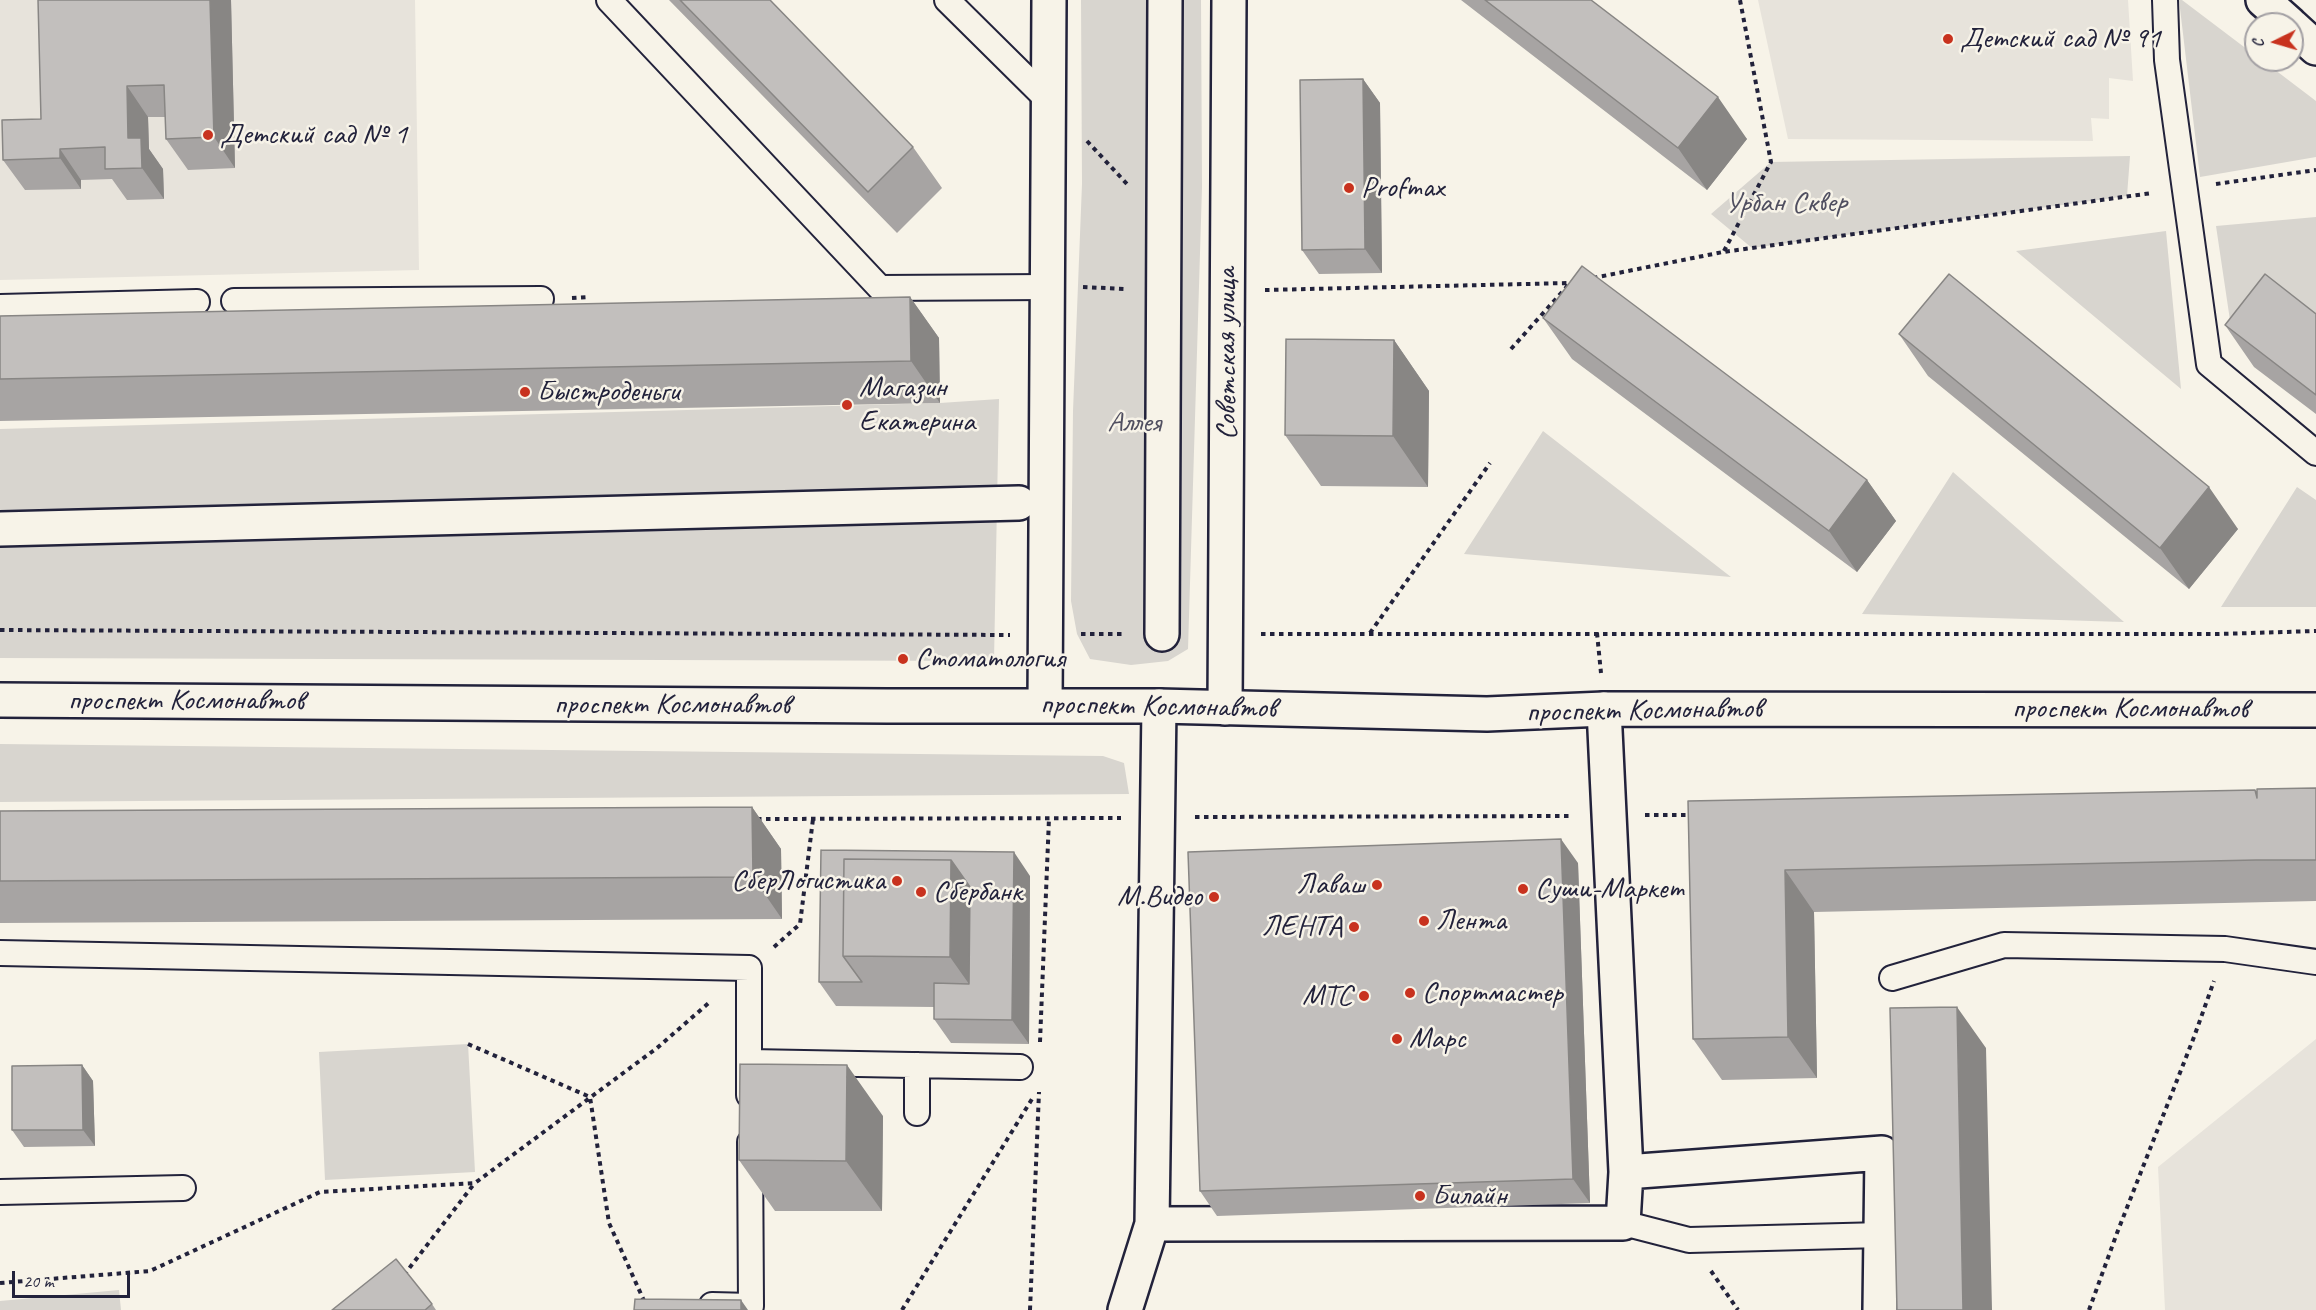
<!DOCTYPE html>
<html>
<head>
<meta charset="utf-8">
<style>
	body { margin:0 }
	#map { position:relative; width:2316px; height:1310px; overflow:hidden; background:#f7f3e8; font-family:Caveat,sans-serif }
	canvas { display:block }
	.north { position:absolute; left:2244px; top:12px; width:60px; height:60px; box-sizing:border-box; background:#f7f3e8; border:2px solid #a29fa3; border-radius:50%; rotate:265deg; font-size:16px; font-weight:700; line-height:24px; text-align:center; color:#22223b }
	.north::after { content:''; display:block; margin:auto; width:21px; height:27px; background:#c8321e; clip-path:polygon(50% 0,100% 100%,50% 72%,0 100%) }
	.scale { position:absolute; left:12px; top:1271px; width:118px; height:27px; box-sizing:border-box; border:3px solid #22223b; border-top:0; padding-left:8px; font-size:18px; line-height:21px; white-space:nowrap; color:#22223b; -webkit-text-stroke:4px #f7f3e8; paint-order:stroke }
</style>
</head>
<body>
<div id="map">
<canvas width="2316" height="1310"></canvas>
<div class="north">С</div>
<div class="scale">20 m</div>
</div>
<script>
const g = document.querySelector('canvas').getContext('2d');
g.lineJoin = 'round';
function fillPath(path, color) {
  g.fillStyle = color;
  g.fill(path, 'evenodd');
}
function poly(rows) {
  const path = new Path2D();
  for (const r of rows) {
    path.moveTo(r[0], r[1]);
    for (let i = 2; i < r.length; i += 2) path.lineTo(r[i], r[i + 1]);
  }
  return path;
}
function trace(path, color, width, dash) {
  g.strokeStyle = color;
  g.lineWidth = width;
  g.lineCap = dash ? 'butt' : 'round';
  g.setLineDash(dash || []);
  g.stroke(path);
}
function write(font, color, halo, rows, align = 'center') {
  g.font = font + ' Caveat,sans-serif';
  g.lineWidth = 5;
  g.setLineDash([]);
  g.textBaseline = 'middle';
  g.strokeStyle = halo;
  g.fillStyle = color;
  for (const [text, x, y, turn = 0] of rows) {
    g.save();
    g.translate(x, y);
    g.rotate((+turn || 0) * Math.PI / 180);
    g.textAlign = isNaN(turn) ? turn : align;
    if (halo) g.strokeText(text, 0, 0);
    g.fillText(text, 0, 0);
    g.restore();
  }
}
fillPath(poly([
	[0,0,415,0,419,270,0,280],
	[1758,0,2128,0,2133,81,2109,78,2109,119,2091,118,2093,141,1788,139],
	[2316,1039,2316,1310,2165,1310,2158,1167]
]), '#e7e3db');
fillPath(poly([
	[1081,0,1201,0,1202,187,1188,649,1168,661,1131,665,1090,659,1077,634,1071,601,1073,411,1082,184],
	[2179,0,2182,0,2256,56,2256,60,2262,60,2316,101,2316,157,2200,177],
	[2130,156,2127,196,1752,248,1711,214,1771,162],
	[2316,217,2316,323,2231,327,2216,226],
	[2166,231,2181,389,2016,251],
	[999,399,994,661,0,658,0,429,940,403],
	[1543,431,1731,577,1464,554],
	[1953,472,2124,622,1862,614],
	[2297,487,2316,500,2316,607,2221,607],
	[0,744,1103,756,1124,763,1129,794,0,802],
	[468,1044,475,1172,325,1180,319,1052],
	[119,1290,121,1310,0,1310,0,1301]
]), '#d8d5cf');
const service = poly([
	[609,0,880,288,1048,287],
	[947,0,1047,99],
	[2165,0,2167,60,2209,364,2316,453],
	[234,301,541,299],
	[0,307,197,302],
	[0,953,749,968,749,1095],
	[1892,978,2004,945,2225,949,2316,962],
	[750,1062,1020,1067],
	[917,1113,917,1065],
	[0,1192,183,1188],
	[1623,1223,1689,1240,1882,1235],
	[712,1305,751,1306,750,1142]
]);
const pedestrian = poly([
	[0,529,1019,503],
	[1162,634,1165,0]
]);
const minor = poly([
	[2263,0,2290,24],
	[2292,26,2316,48],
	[1604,709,1626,1172,1882,1153,1880,1310],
	[1152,1224,1623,1223,1626,1172],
	[1125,1310,1152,1224,1159,706]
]);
const tertiary = poly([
	[1045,705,1049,0],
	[1225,708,1229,0]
]);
const secondary = poly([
	[0,700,887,706,1159,706,1487,714,1604,709,2316,710]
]);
trace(service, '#22223b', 28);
trace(pedestrian, '#22223b', 38);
trace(minor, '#22223b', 38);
trace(tertiary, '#22223b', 38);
trace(secondary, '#22223b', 38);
trace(poly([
	[1087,141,1127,184],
	[2216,184,2316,170],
	[1724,251,1771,162,1740,0],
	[1593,278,1723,252,2152,193],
	[1083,287,1126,289],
	[1265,290,1569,283],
	[572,298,588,297],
	[1511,349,1571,282],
	[0,630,1010,635],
	[1370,633,1490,463],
	[1597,633,1601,673],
	[1081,634,1124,634],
	[1261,634,2218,634,2316,631],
	[1645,815,1691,815],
	[1195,817,1571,816],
	[757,819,1121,818],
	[774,947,800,924,813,819],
	[1040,1042,1049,818],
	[468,1044,590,1097,609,1223,645,1303,643,1310],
	[1711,1271,1738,1310],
	[404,1275,474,1184],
	[0,1283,150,1271,320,1192,475,1183,657,1048,711,1001],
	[902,1310,1032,1099],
	[1030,1310,1039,1092],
	[2089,1310,2117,1233,2194,1037,2214,981]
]), '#22223b', 4, [4.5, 4.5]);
trace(service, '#f7f3e8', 24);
trace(pedestrian, '#f7f3e8', 33);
trace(minor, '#f7f3e8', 33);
trace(tertiary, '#f7f3e8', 33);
trace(secondary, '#f7f3e8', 33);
fillPath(poly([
	[38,0,231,0,235,168,188,170,166,139,165,117,148,117,149,149,163,169,164,199,127,200,112,179,81,180,81,189,25,190,3,160,41,119],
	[669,0,770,0,913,147,942,188,897,233],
	[1461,0,1591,0,1747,139,1707,190],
	[1363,79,1380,103,1382,273,1319,274,1302,250],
	[910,297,939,338,940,403,0,421,0,316],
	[2316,314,2316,414,2254,367,2225,325],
	[1543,318,1867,480,1896,521,1857,572,1572,359],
	[1899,334,2238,529,2189,589,1928,376],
	[1394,340,1429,391,1428,487,1321,486,1285,435],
	[2316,788,2316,901,1814,912,1817,1078,1722,1080,1693,1039,1688,801,2257,791],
	[752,807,781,849,782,919,0,923,0,811],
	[821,850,1030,876,1029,1044,951,1043,934,1019,934,1007,836,1006,819,982],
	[1578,863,1590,1203,1217,1216,1200,1191],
	[82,1065,93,1081,95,1146,24,1147,12,1130],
	[883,1116,882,1211,775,1211,739,1160],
	[432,1304,436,1310,332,1310]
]), '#a7a4a3');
fillPath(poly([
	[210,0,231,0,235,168,214,137],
	[1363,79,1380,103,1382,273,1365,249],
	[127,86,148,117,149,149,163,169,164,199,142,168,128,138],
	[1718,97,1747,139,1707,190,1678,148],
	[60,149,81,180,81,189,60,158],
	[910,297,939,338,940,403,911,361],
	[1394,340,1429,391,1428,487,1393,436],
	[1867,480,1896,521,1857,572,1829,531],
	[2209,487,2238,529,2189,589,2160,548],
	[752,807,781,849,782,919,753,877],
	[1561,839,1578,863,1590,1203,1573,1179],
	[1014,852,1030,876,1029,1044,1012,1020],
	[951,860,987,911,986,1008,950,957],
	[1785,870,1814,912,1817,1078,1788,1037],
	[1957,1007,1986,1048,1992,1310,1963,1310],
	[82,1065,93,1081,95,1146,83,1130],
	[847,1065,883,1116,882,1211,846,1161],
	[741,1300,748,1310,741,1310]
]), '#888684');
const building = poly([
	[38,0,210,0,214,137,166,139,164,85,127,86,128,138,141,138,142,168,105,169,105,147,60,149,60,158,3,160,2,120,41,119,38,0],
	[680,0,770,0,913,147,868,192,680,0],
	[1485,0,1591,0,1718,97,1678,148,1485,0],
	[1363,79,1365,249,1302,250,1300,80,1363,79],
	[1582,266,1867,480,1829,531,1543,318,1582,266],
	[1949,274,2209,487,2160,548,1899,334,1949,274],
	[2265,274,2316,314,2316,395,2225,325,2265,274],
	[910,297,911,361,0,379,0,316,910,297],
	[1286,339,1394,340,1393,436,1285,435,1286,339],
	[2316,788,2316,860,2256,860,1785,870,1788,1037,1693,1039,1688,801,2255,790,2257,798,2257,789,2316,788],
	[752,807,753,877,0,881,0,811,752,807],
	[1561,839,1573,1179,1200,1191,1188,852,1561,839],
	[821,850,1014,852,1012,1020,934,1019,934,983,969,984,970,887,951,860,844,859,843,956,862,982,819,982,821,850],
	[844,859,951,860,950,957,843,956,844,859],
	[1957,1007,1963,1310,1897,1310,1890,1008,1957,1007],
	[740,1064,847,1065,846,1161,739,1160,740,1064],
	[82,1065,83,1130,12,1130,12,1066,82,1065],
	[396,1259,432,1304,425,1310,332,1310,396,1259],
	[635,1299,741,1300,741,1310,634,1310,635,1299]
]);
fillPath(building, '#c2bfbd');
trace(building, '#888684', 1.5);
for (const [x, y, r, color] of [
	[1948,39,6,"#c8321e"],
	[208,135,6,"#c8321e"],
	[1349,188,6,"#c8321e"],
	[525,392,6,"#c8321e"],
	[847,405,6,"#c8321e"],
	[903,659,6,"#c8321e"],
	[897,881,6,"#c8321e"],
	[1377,885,6,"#c8321e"],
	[1523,889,6,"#c8321e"],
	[921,892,6,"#c8321e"],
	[1214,897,6,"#c8321e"],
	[1424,921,6,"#c8321e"],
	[1354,927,6,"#c8321e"],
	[1410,993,6,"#c8321e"],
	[1364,996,6,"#c8321e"],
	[1397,1039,6,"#c8321e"],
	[1420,1196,6,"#c8321e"]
]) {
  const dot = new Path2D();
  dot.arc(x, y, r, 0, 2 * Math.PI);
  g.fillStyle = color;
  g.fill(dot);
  trace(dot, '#f7f3e8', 2);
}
write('30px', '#22223b', '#f7f3e8', [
	["Детский сад № 91",1960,39],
	["Детский сад № 1",220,135],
	["Profmax",1361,188],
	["Магазин",859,388],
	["Екатерина",859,422],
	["Быстроденьги",537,392],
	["Стоматология",915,659],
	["СберЛогистика",885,881,"right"],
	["Лаваш",1365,885,"right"],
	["Суши-Маркет",1535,889],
	["Сбербанк",933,892],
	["М.Видео",1202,897,"right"],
	["Лента",1436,921],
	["ЛЕНТА",1342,927,"right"],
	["Спортмастер",1422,993],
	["МТС",1352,996,"right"],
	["Марс",1409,1039],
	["Билайн",1432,1196]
], 'left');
write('30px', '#504f60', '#f7f3e8', [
	["Урбан Сквер",1786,203],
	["Аллея",1134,423]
]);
write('30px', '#22223b', '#f7f3e8', [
	["Советская улица",1227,354,-90],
	["проспект Космонавтов",186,701],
	["проспект Космонавтов",672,705],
	["проспект Космонавтов",1158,707,1],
	["проспект Космонавтов",2130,709],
	["проспект Космонавтов",1644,711,-1]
]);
</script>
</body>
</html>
